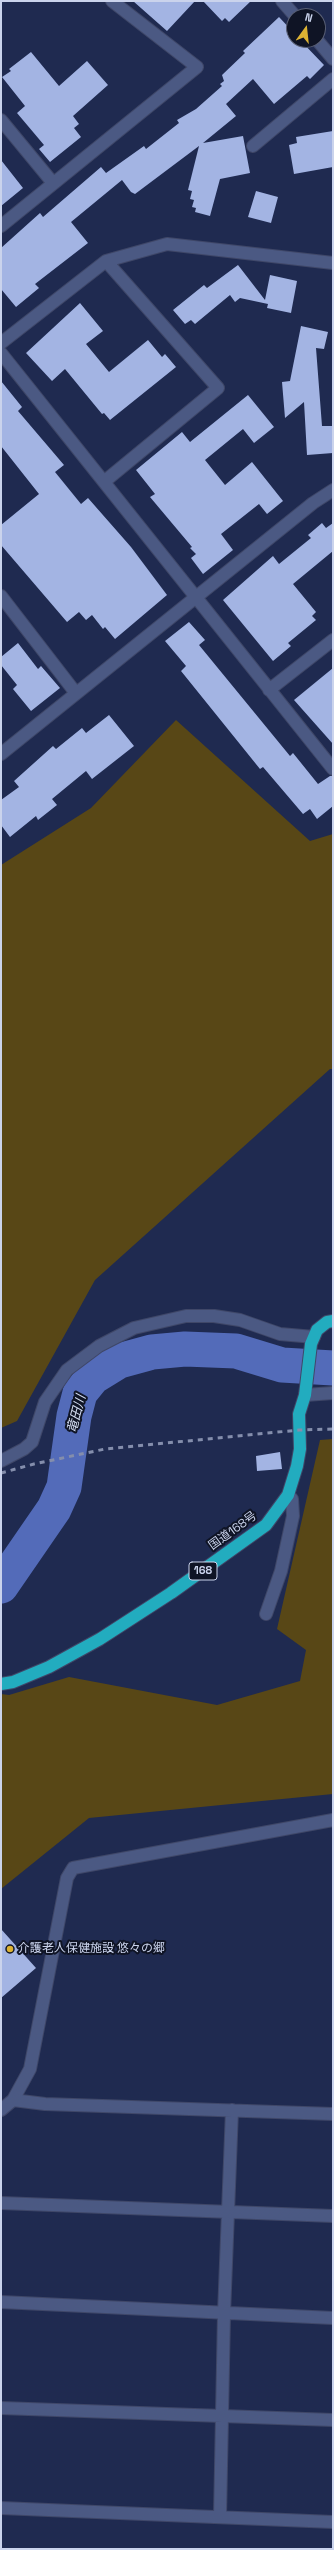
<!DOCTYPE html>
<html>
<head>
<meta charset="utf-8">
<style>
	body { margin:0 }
	#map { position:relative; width:334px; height:2550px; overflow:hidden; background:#1f2a50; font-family:"Space Grotesk",sans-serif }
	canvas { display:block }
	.frame { position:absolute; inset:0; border:2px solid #cad3ec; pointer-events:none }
	.north { position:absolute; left:286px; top:8px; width:40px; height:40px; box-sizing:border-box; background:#0f1425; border:1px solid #5a6075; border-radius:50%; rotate:15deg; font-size:11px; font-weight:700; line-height:16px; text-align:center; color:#cad3ec }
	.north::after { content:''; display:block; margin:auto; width:14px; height:18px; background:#dcb233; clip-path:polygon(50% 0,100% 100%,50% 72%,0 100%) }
</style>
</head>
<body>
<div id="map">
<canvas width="334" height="2550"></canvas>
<div class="frame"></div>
<div class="north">N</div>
</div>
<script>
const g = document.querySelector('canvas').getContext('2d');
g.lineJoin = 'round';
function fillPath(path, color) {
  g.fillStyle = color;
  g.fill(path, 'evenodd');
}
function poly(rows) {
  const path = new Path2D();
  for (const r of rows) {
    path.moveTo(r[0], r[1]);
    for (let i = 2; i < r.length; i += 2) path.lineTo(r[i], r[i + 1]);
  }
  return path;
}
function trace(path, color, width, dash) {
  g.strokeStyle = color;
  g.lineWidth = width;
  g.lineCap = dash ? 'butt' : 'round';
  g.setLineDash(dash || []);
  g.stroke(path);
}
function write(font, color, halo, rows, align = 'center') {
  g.font = font + ' "Space Grotesk","Noto Sans JP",sans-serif';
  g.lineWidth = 4;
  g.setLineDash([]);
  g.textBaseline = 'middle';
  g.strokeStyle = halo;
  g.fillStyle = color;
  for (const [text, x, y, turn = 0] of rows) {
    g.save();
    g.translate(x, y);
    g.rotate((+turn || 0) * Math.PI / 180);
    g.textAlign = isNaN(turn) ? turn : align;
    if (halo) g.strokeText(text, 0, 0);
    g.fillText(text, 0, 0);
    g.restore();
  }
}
fillPath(poly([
	[176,720,310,841,333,834,333,1069,330,1069,95,1280,17,1421,1,1428,1,865,91,808],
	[333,1439,333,1794,89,1818,1,1889,1,1694,9,1695,69,1677,217,1705,300,1681,306,1650,277,1629,320,1440]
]), '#584716');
trace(poly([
	[1,1586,54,1509,64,1487,74,1416,80,1393,93,1377,119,1361,152,1352,185,1349,236,1351,282,1365,333,1368]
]), '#536bb9', 35);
fillPath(poly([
	[133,1,195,1,167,31],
	[203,1,251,1,229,22,225,18,222,21],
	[279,17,294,33,294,40,300,40,324,65,310,79,307,76,274,104,253,79,226,104,236,116,203,143,243,136,250,173,220,179,210,216,195,212,196,208,192,207,194,200,190,199,192,191,188,190,199,146,135,194,131,192,122,180,71,222,88,243,35,284,39,288,16,307,1,289,1,248,40,213,43,217,101,167,106,173,144,146,146,149,179,123,177,120,196,109,222,86,220,84,224,81,222,75,245,53,243,51],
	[31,52,59,86,87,61,108,85,73,116,79,124,74,128,81,137,50,162,39,149,44,145,17,113,25,106,2,77,11,71,9,69],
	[333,131,333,167,294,174,289,145,297,143,296,137],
	[1,160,23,188,1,206],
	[256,191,278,197,271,223,248,217],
	[238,265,265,300,270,275,297,281,291,313,267,308,268,304,240,298,235,302,230,295,195,324,191,320,185,324,173,310,204,285,207,288],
	[80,303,103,331,86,344,109,372,148,340,162,357,165,354,176,367,110,420,104,413,102,414,65,369,52,381,26,353],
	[301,326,328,332,324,349,316,348,322,426,333,426,333,453,307,455,304,402,285,418,282,382,290,381],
	[1,381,22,407,18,411,64,465,55,472,81,504,88,498,131,547,167,595,115,639,105,627,103,629,92,615,86,620,79,612,67,622,1,545,1,525,39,494,1,446],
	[248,395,274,427,254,443,243,429,205,460,225,485,252,462,283,501,267,514,259,504,221,534,233,550,203,574,191,558,196,554,190,548,192,547,150,497,155,494,136,470,182,432,190,442],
	[322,523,326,528,333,523,333,551,293,584,316,612,312,616,316,620,288,643,291,646,273,661,223,600,273,556,279,564,311,538,308,535],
	[189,622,205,640,199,645,290,756,293,753,318,784,330,776,333,776,333,806,317,819,310,809,303,814,263,767,260,769,181,671,186,666,165,641],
	[18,643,38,669,41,666,60,688,31,711,13,689,17,685,1,665,1,657],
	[333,668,333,744,294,700],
	[109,715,134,746,92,779,86,771,52,799,57,805,38,820,36,816,10,837,1,825,1,800,19,787,14,781,53,746,56,749,82,728,86,733],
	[280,1452,282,1469,257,1471,256,1456],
	[1,1929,36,1968,1,1998]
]), '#a3b4e3');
const minor = poly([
	[282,1,295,16],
	[317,40,333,59],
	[1,120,53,183],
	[253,146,333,79],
	[1,226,197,67,112,1],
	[1,343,106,261,167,244,333,263],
	[1,353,333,769],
	[105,481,218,388,106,261],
	[1,596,75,692],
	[269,690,333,640],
	[1,754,313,503,333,490],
	[305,1395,333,1393],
	[1,1461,24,1449,32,1442,45,1402,67,1370,99,1346,134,1328,186,1316,214,1316,240,1320,280,1334,314,1337],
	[266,1614,281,1571,293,1516,292,1499,288,1495],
	[13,2100,45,2104,333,2114],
	[1,2110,13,2100,30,2069,67,1878,73,1868,333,1820],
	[1,2203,333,2216],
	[1,2302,333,2318],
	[1,2408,333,2420],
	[1,2508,333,2522],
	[220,2517,224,2314,232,2110]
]);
const highway = poly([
	[1,1684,13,1682,49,1667,100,1639,171,1593,266,1525,288,1495,297,1466,300,1449,299,1414,305,1395,311,1344,317,1330,327,1322,333,1321]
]);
trace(minor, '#3f4768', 14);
trace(highway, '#3f4768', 14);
trace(minor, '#4b5983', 12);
trace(highway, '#22acbf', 12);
trace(poly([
	[1,1473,34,1464,105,1449,299,1430,333,1429]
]), '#848eac', 3, [5, 5]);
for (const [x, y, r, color] of [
	[10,1949,4,"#dcb233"]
]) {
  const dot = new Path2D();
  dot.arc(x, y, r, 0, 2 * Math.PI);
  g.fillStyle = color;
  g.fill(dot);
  trace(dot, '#0f1425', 1.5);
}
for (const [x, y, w] of [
	[203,1571,28]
]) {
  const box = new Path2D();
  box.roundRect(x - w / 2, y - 9, w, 18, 3);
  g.fillStyle = '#0f1425';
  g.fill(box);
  trace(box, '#cad3ec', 1);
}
write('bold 11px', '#cad3ec', null, [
	["168",203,1571]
]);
write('12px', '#cad3ec', '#0f1425', [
	["国道168号",233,1531,-36]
]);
write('12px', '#cad3ec', '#0f1425', [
	["介護老人保健施設 悠々の郷",18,1949]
], 'left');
write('italic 13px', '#d5def3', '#0f1425', [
	["竜田川",77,1414,-75]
]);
</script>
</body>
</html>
